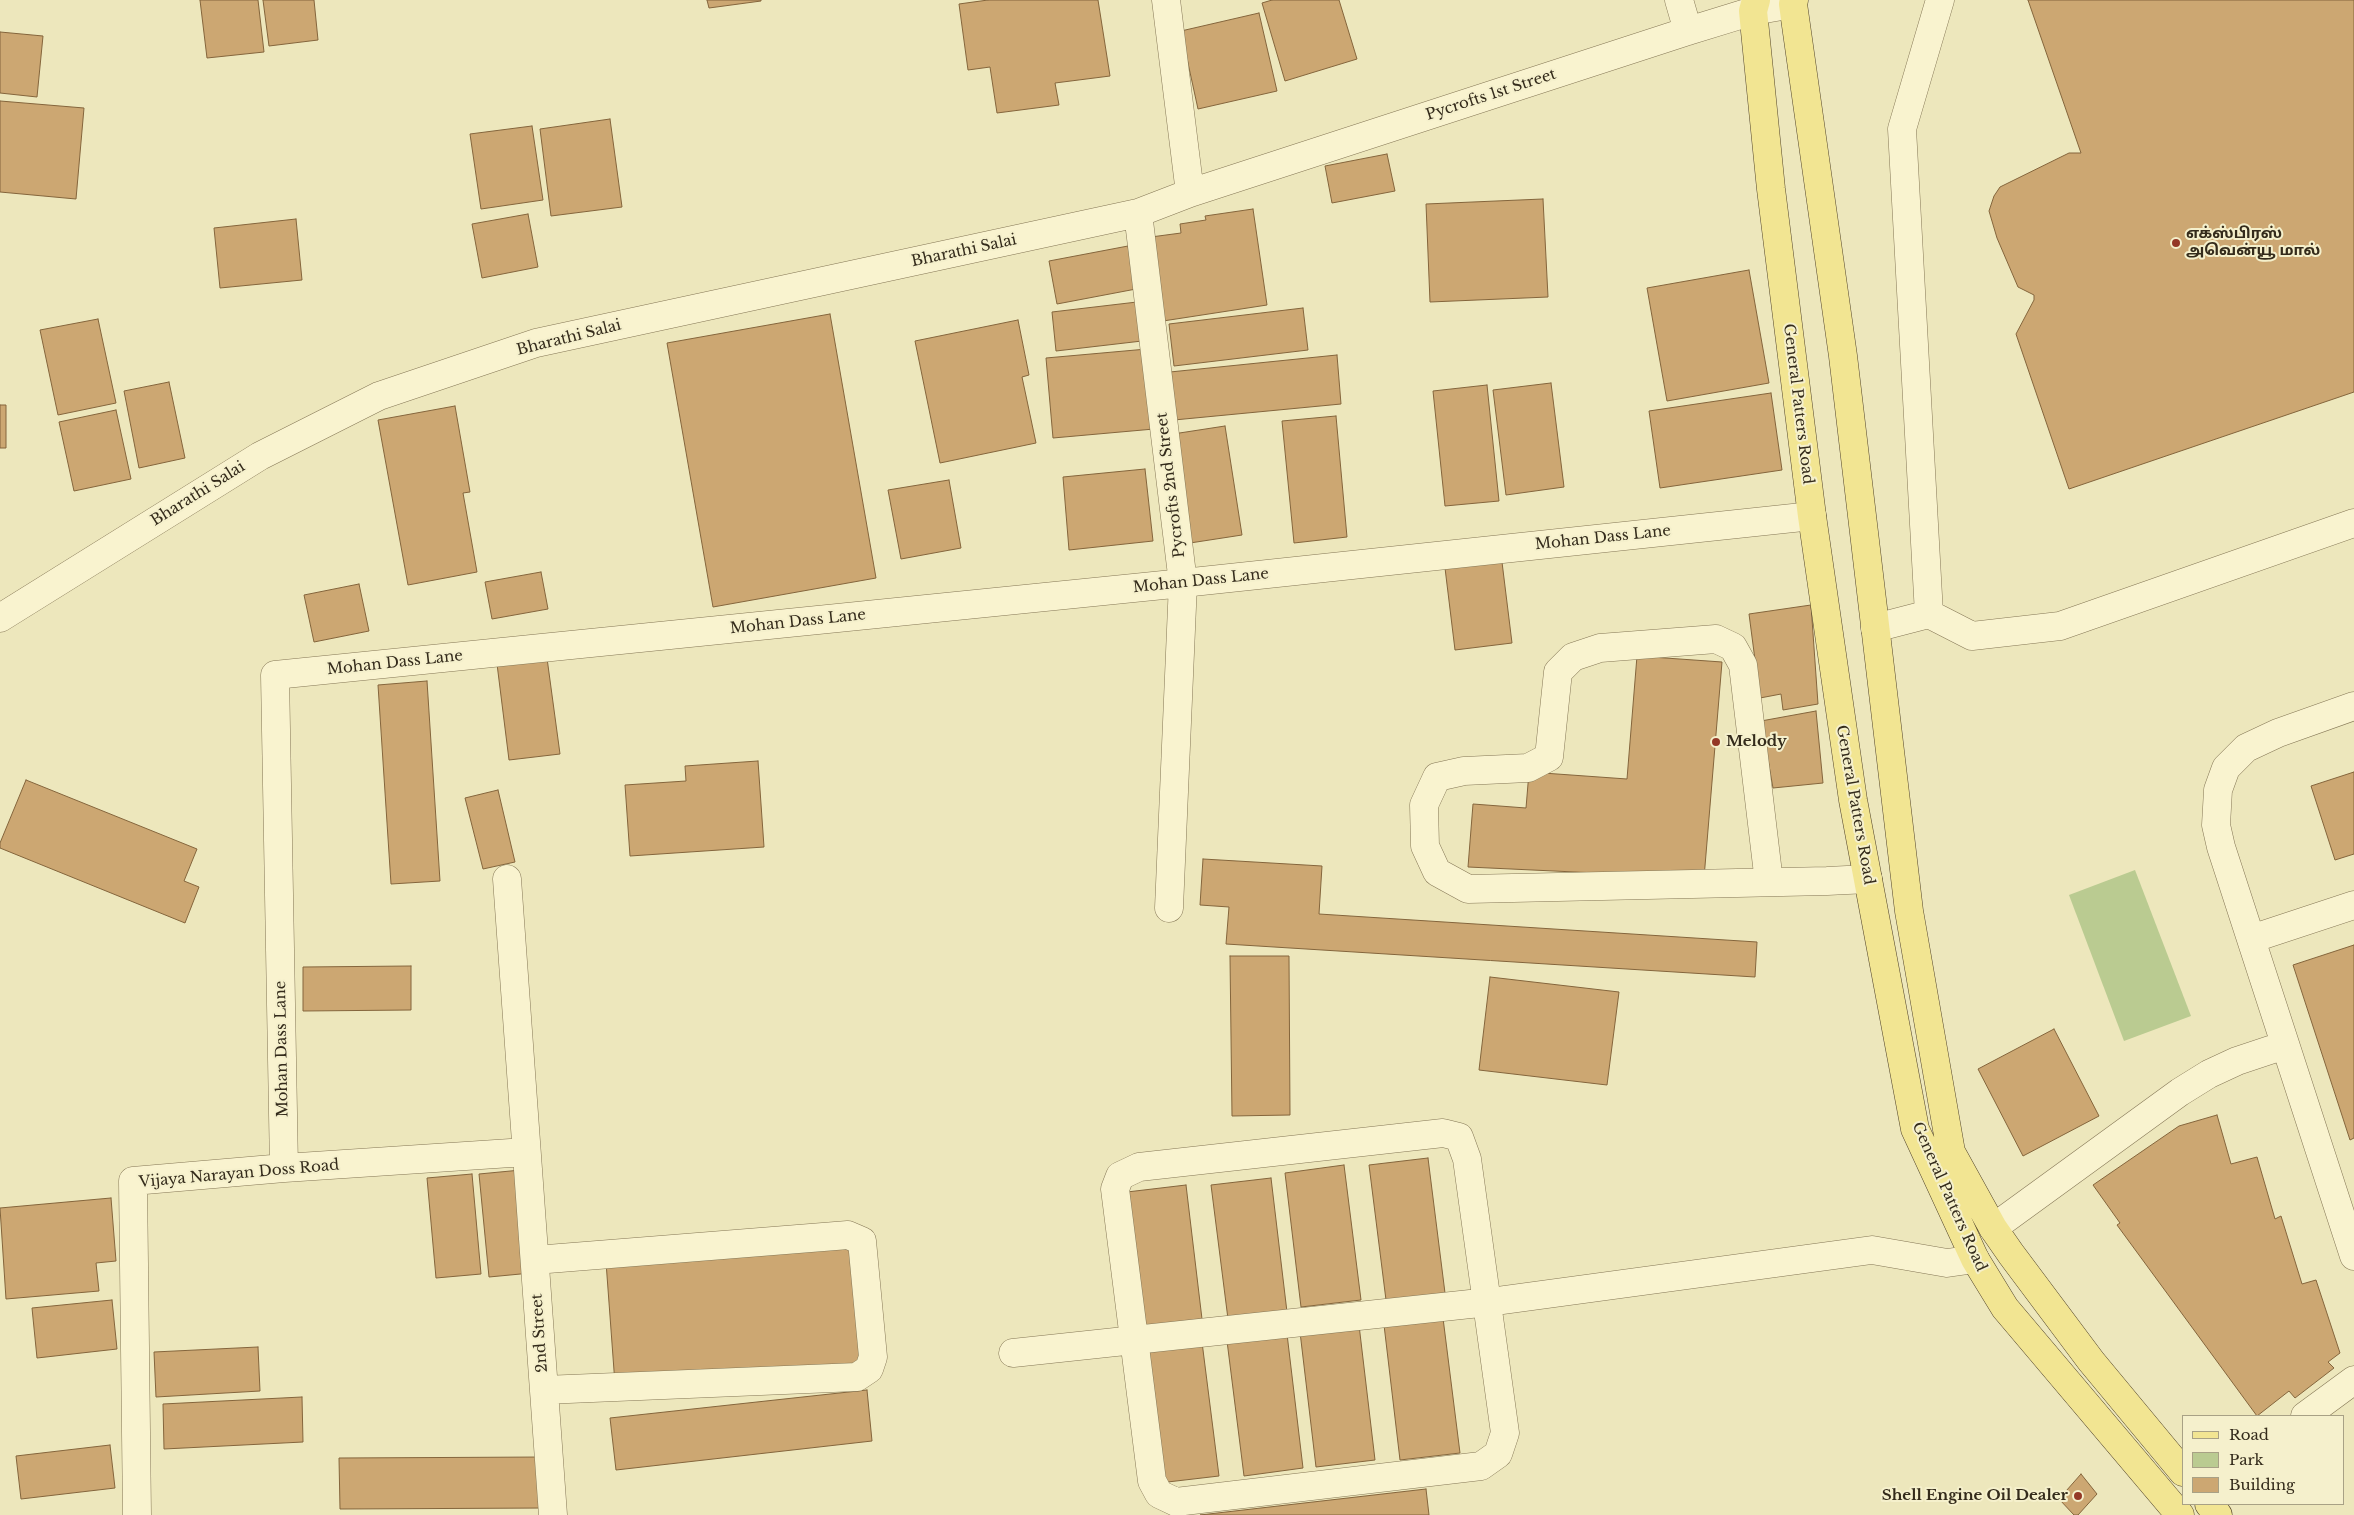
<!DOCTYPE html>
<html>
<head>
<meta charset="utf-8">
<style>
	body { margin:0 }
	#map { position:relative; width:2354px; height:1515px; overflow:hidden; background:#ede7bc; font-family:"Libre Baskerville",serif }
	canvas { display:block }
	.legend { position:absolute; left:2182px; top:1415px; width:162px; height:90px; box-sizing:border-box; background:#f5f0cc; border:1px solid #a8a185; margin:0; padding:6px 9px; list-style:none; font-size:15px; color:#342b1b }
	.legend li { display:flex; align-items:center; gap:10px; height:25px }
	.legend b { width:25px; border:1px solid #a8a185 }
</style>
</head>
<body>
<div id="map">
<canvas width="2354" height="1515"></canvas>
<ul class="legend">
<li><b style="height:6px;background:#f2e592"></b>Road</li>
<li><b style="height:14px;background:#bacb91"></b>Park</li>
<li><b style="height:14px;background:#cca772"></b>Building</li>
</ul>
</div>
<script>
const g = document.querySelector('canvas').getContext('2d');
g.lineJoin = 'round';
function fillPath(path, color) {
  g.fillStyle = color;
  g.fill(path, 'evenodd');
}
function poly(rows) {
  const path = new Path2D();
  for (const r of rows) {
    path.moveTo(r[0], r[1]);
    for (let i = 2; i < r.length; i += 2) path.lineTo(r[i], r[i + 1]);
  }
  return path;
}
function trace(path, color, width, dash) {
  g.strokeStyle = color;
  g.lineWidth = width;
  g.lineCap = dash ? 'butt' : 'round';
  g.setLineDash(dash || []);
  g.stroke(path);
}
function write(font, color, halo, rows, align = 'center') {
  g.font = font + ' "Libre Baskerville","Noto Sans Tamil",serif';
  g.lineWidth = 4;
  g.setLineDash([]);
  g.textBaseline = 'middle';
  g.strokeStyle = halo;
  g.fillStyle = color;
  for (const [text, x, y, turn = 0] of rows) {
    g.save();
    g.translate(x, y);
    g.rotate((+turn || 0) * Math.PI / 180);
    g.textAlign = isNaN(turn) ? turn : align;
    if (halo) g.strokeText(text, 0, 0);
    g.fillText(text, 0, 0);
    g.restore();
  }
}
fillPath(poly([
	[2135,870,2191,1016,2124,1041,2069,895]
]), '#bacb91');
const building = poly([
	[200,0,258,0,264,52,207,58,200,0],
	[263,0,314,0,318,40,269,46,263,0],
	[707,0,761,0,761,1,709,8,707,0],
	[988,0,1098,0,1110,76,1055,83,1059,105,997,113,990,67,968,70,959,4,988,0],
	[1272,0,1339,0,1357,59,1285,81,1262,3,1272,0],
	[2028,0,2354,0,2354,392,2069,489,2016,334,2034,300,2034,295,2018,287,1997,238,1989,211,1994,196,2000,187,2069,153,2081,153,2028,0],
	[1259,13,1277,91,1198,109,1181,31,1259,13],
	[0,32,43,36,37,97,0,93,0,32],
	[0,101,84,108,76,199,0,192,0,101],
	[610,119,622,207,551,216,540,129,610,119],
	[532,126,543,200,481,209,470,134,532,126],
	[1387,154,1395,191,1332,203,1325,166,1387,154],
	[1543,199,1548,297,1430,302,1426,204,1543,199],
	[1253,209,1267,305,1163,321,1151,237,1181,233,1180,224,1206,220,1205,216,1253,209],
	[528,214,538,267,482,278,472,224,528,214],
	[296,219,302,280,220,288,214,228,296,219],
	[1128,246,1136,289,1057,304,1049,261,1128,246],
	[1749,270,1769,383,1667,401,1647,288,1749,270],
	[1137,302,1142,341,1056,351,1052,312,1137,302],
	[1303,308,1308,350,1174,366,1169,324,1303,308],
	[830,314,876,578,713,607,667,343,830,314],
	[98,319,116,403,58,415,40,330,98,319],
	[1018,320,1029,375,1022,377,1036,443,940,463,915,341,1018,320],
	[1147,349,1154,429,1053,438,1046,358,1147,349],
	[1337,355,1341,404,1174,420,1170,372,1337,355],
	[169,382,185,458,139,468,124,391,169,382],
	[1551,383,1564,487,1506,495,1493,390,1551,383],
	[1487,385,1499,501,1445,506,1433,391,1487,385],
	[1771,393,1782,470,1660,488,1649,411,1771,393],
	[0,405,6,405,6,448,0,448,0,405],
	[455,406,470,492,463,493,477,572,408,585,378,420,455,406],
	[116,410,131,479,74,491,59,422,116,410],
	[1336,416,1347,537,1294,543,1282,421,1336,416],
	[1225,426,1242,535,1190,543,1173,434,1225,426],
	[1145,469,1153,541,1069,550,1063,477,1145,469],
	[949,480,961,548,901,559,888,490,949,480],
	[1502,562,1512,643,1455,650,1445,568,1502,562],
	[541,572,548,609,492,619,485,582,541,572],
	[359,584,369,631,314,642,304,595,359,584],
	[1811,605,1818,704,1783,710,1781,694,1760,698,1749,614,1811,605],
	[1637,656,1722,662,1704,878,1468,867,1473,804,1526,808,1529,772,1627,779,1637,656],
	[547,658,560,754,509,760,497,664,547,658],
	[427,681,440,881,391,884,378,685,427,681],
	[1816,711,1823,783,1773,788,1761,721,1816,711],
	[758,761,764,847,630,856,625,785,686,781,685,766,758,761],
	[2354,772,2354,854,2335,860,2311,786,2354,772],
	[26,780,197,849,184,881,199,887,185,923,0,848,0,843,26,780],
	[498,790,515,862,483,869,465,798,498,790],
	[1203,859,1322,866,1319,914,1757,942,1755,977,1226,944,1229,907,1200,905,1203,859],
	[2354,945,2354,1138,2350,1140,2293,965,2354,945],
	[1230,956,1289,956,1290,1115,1232,1116,1230,956],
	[411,966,411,1010,303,1011,303,967,411,966],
	[1490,977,1619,992,1607,1085,1479,1070,1490,977],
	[2054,1029,2099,1116,2023,1156,1978,1069,2054,1029],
	[2217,1115,2231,1164,2257,1157,2275,1219,2281,1216,2302,1284,2316,1280,2340,1353,2328,1362,2334,1368,2295,1398,2289,1391,2257,1416,2117,1225,2120,1223,2093,1185,2179,1126,2217,1115],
	[1428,1158,1445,1293,1386,1300,1369,1165,1428,1158],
	[1344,1165,1361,1300,1301,1307,1285,1173,1344,1165],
	[521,1170,531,1273,489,1277,479,1174,521,1170],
	[472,1174,481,1274,436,1278,427,1178,472,1174],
	[1271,1178,1287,1312,1228,1319,1211,1185,1271,1178],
	[1186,1185,1202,1319,1143,1326,1127,1192,1186,1185],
	[111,1198,116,1261,96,1263,99,1291,6,1299,0,1208,111,1198],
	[855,1243,864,1366,615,1384,606,1262,855,1243],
	[112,1300,117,1349,37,1358,32,1308,112,1300],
	[1443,1318,1460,1453,1400,1460,1384,1325,1443,1318],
	[1359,1325,1375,1460,1316,1467,1300,1332,1359,1325],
	[1287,1334,1303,1468,1244,1476,1227,1341,1287,1334],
	[1202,1342,1219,1476,1159,1483,1143,1349,1202,1342],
	[258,1347,260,1391,156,1397,154,1352,258,1347],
	[867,1390,872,1441,616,1470,610,1418,867,1390],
	[302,1397,303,1442,164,1449,163,1404,302,1397],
	[110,1445,115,1488,21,1499,16,1456,110,1445],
	[546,1457,546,1508,340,1509,339,1458,546,1457],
	[2081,1474,2097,1494,2078,1515,2074,1515,2059,1499,2081,1474],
	[1426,1489,1429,1515,1200,1515,1426,1489]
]);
fillPath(building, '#cca772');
trace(building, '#84653c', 1);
const minor = poly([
	[1166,0,1190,193],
	[1679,0,1688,31],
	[1138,213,1183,583,1169,908],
	[1929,614,1902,129,1940,0],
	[0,618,260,456,379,396,536,343,1138,213,1190,193,1688,31,1753,11,1793,4],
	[1875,628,1929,614,1972,636,2060,626,2354,523],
	[2354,706,2278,733,2246,748,2226,768,2218,790,2216,825,2221,847,2354,1256],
	[507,879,553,1515],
	[1769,882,1743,665,1733,647,1716,639,1600,648,1573,657,1558,672,1549,757,1528,768,1464,771,1437,777,1424,805,1425,846,1437,872,1468,889,1827,881,1868,879],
	[2251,939,2354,905],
	[1443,1133,1459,1137,1467,1159,1505,1433,1498,1454,1481,1466,1176,1502,1159,1494,1152,1481,1115,1189,1120,1176,1139,1167,1443,1133],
	[284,1168,275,675,1183,583,1812,516],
	[1993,1228,2180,1092,2209,1074,2237,1061,2285,1045],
	[535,1260,848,1235,862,1241,873,1357,869,1369,857,1377,544,1390],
	[1013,1353,1489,1302,1872,1250,1947,1263,1975,1259],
	[2305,1416,2354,1380],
	[137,1515,133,1181,284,1168,526,1152]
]);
const major = poly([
	[1756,0,1753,11,1771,189,1812,516,1853,800,1915,1129,1975,1259,2005,1308,2180,1515],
	[1794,0,1793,4,1843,356,1909,911,1951,1152,1993,1228,2011,1254,2091,1361,2183,1472],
	[2209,1504,2218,1515]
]);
trace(minor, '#857756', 29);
trace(major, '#52442b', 29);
trace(minor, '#f9f3cf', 28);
trace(major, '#f2e592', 28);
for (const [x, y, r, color] of [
	[2176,243,5,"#943826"],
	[1716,742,5,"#943826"],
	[2078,1496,5,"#943826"]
]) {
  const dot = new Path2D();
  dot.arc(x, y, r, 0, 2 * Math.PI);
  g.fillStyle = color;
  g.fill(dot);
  trace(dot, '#f5f0cc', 2);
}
write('15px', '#342b1b', '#f5f0cc', [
	["Pycrofts 1st Street",1491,95,-18],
	["Bharathi Salai",964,251,-12],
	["Bharathi Salai",569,338,-14],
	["General Patters Road",1798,404,83],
	["Pycrofts 2nd Street",1171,485,-97],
	["Bharathi Salai",198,494,-32],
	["Mohan Dass Lane",1603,538,-6],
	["Mohan Dass Lane",1201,581,-6],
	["Mohan Dass Lane",798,622,-6],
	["Mohan Dass Lane",395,663,-6],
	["General Patters Road",1855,805,80],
	["Mohan Dass Lane",282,1049,-91],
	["Vijaya Narayan Doss Road",239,1174,-5],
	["General Patters Road",1949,1197,66],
	["2nd Street",540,1333,-94]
]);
write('bold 15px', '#342b1b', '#f5f0cc', [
	["எக்ஸ்பிரஸ்",2186,234],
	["அவென்யூ மால்",2186,251],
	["Melody",1726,742],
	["Shell Engine Oil Dealer",2068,1496,"right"]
], 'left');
</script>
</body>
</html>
